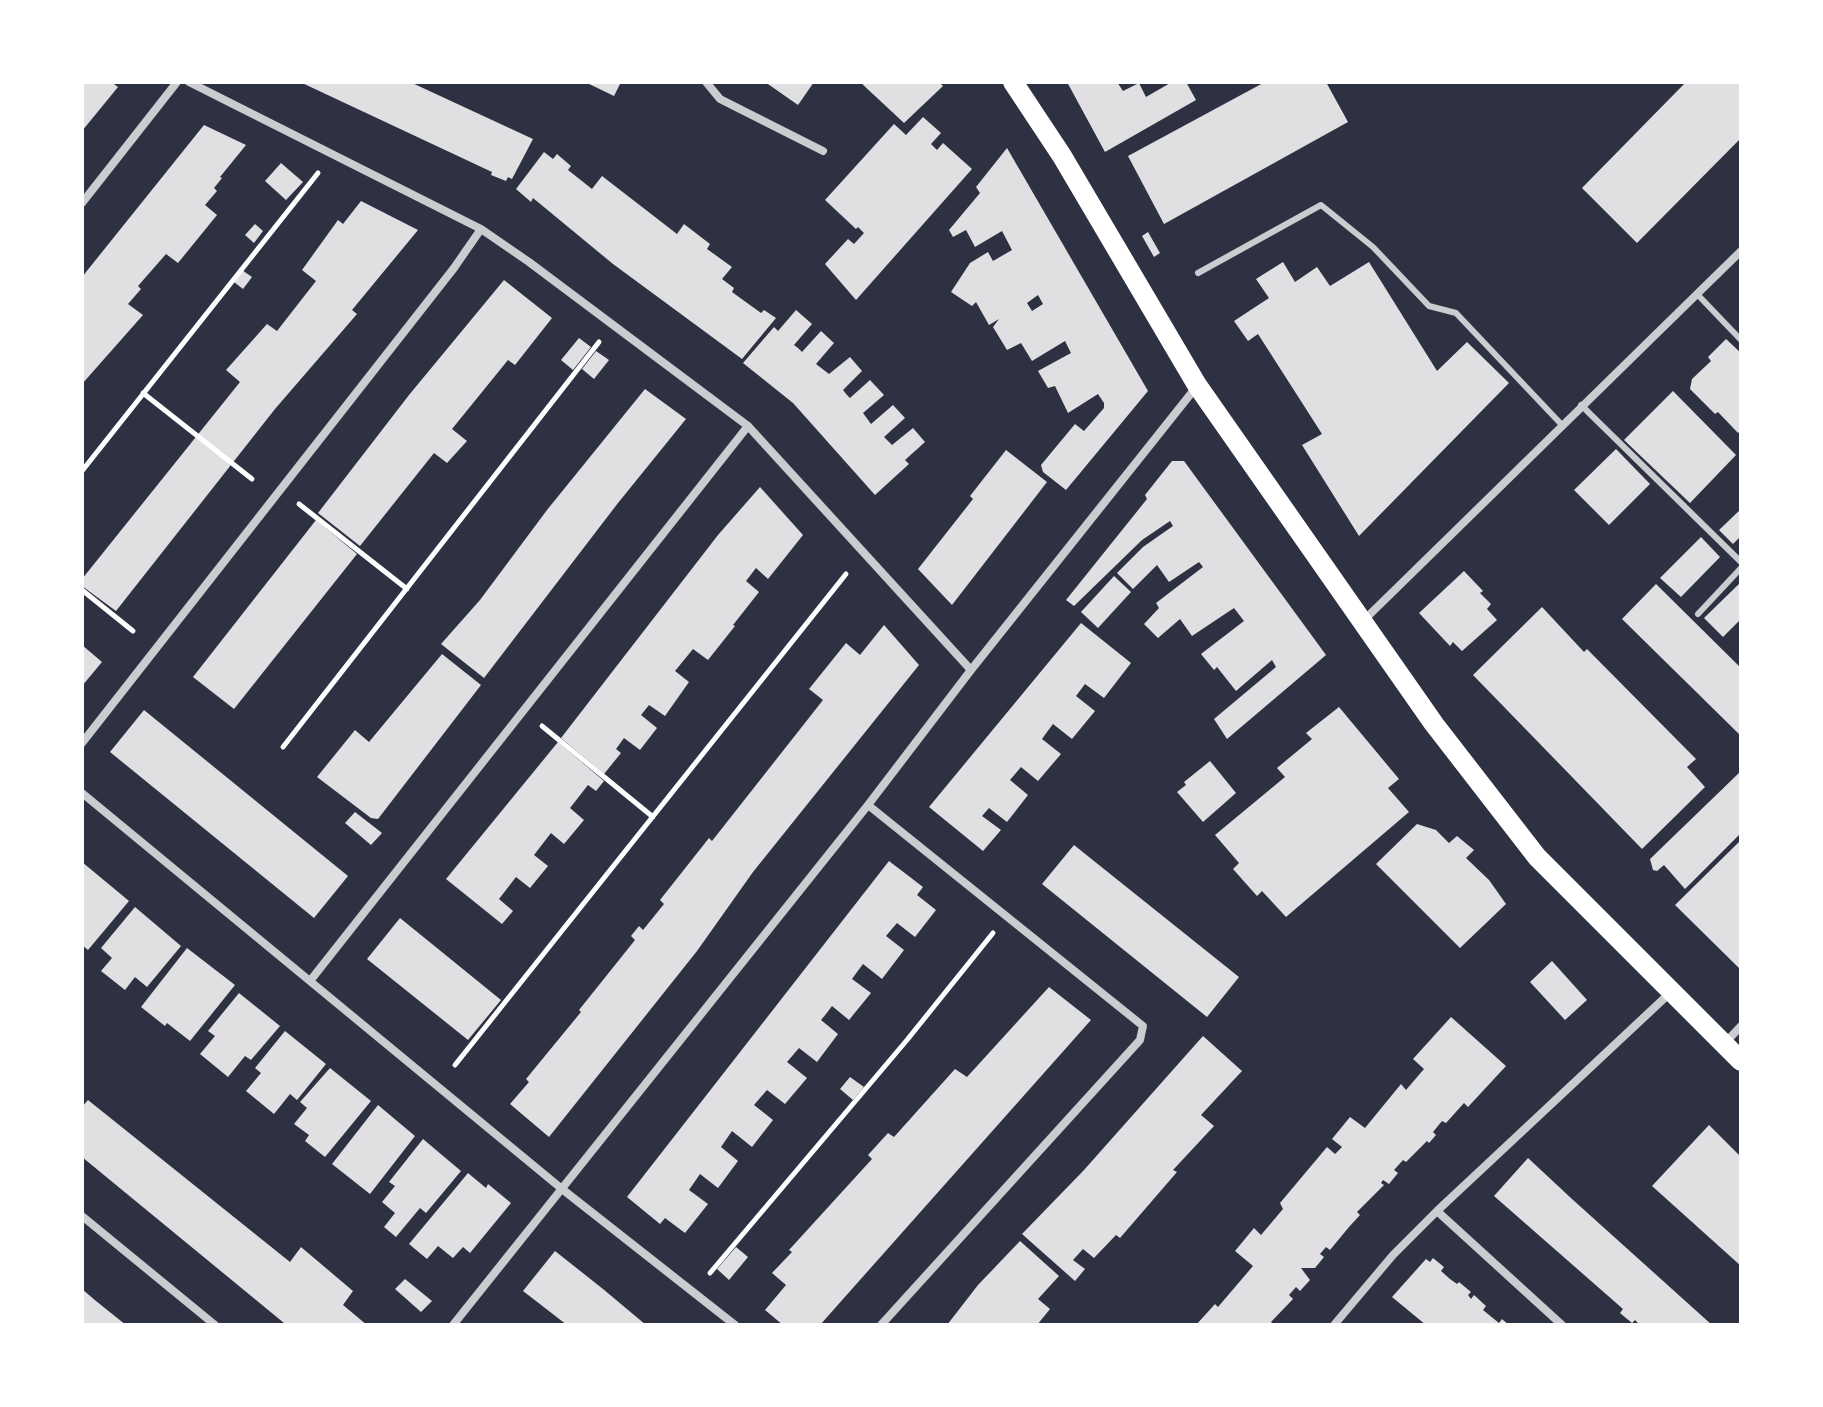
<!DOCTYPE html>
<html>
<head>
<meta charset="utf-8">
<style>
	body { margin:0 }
	#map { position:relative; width:1823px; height:1407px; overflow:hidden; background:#2d3142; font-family:Montserrat,sans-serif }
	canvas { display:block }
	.frame { position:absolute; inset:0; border:84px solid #fff; pointer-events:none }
</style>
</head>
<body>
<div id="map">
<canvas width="1823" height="1407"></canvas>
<div class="frame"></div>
</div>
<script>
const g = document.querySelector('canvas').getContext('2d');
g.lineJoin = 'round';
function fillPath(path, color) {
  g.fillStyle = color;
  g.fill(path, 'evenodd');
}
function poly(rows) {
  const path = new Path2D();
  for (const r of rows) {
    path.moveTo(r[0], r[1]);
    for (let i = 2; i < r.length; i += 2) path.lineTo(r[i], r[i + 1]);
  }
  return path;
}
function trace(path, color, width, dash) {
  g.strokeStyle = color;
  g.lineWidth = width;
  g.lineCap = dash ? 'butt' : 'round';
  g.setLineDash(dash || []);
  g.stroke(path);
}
fillPath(poly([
	[82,82,111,82,118,87,82,131],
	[300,82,410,82,533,139,512,179,508,177,506,181,491,175,492,172],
	[585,82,621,82,614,96],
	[765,82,814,82,798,105],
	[860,82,939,82,943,86,904,123],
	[1067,82,1117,82,1123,91,1139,83,1146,97,1172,82,1186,82,1196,100,1105,152],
	[1265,82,1326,82,1348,122,1164,224,1128,156],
	[1686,82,1741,82,1741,138,1637,243,1582,188],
	[923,117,941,133,931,144,937,150,943,143,972,169,856,300,825,264,848,239,854,244,864,233,858,227,856,229,825,200,894,124,906,135],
	[204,125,246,145,220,177,222,178,214,188,217,191,205,205,217,215,178,263,166,254,138,286,141,289,128,304,143,315,82,384,82,277],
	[1007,148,1148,391,1066,490,1043,472,1041,465,1075,424,1084,431,1104,408,1104,403,1098,394,1068,413,1055,386,1048,388,1038,371,1071,353,1065,341,1032,361,1021,343,1007,350,993,327,999,319,989,325,976,302,972,306,951,292,970,263,988,252,993,261,1012,250,1002,231,975,247,966,230,953,237,949,230,980,193,976,187],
	[1038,295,1043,304,1032,311,1027,303],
	[544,152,553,159,557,154,571,166,568,170,592,189,602,176,677,234,684,224,710,244,707,249,732,267,722,279,734,288,732,292,761,313,764,310,776,318,742,359,613,264,533,198,531,202,516,189],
	[281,163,303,182,286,200,265,181],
	[361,201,418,230,352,310,357,314,275,409,116,611,82,586,82,579,240,382,226,370,267,324,277,331,316,281,302,270,338,220,343,224],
	[255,224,263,231,254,243,245,235],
	[1148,232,1160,253,1154,257,1142,236],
	[1283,262,1295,282,1317,267,1330,286,1369,262,1437,371,1467,342,1509,383,1359,536,1302,445,1322,434,1258,334,1248,341,1234,321,1269,298,1256,279],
	[242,270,252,277,243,289,234,282],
	[504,280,552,318,515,365,508,360,452,429,467,441,447,463,434,453,360,546,318,513,409,395],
	[796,310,812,324,794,345,798,348,802,352,821,331,834,343,816,364,829,374,850,357,862,371,843,390,847,395,850,398,870,380,884,395,863,413,871,424,893,405,905,418,884,437,892,445,913,428,925,442,905,460,909,464,875,495,793,403,743,363,774,327,778,331],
	[579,338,591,347,573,370,561,360],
	[1726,339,1741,353,1741,430,1738,433,1718,412,1715,414,1690,389,1692,379,1711,361,1708,357],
	[596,351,609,360,594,379,582,369],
	[645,389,686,419,618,503,484,678,441,644,480,600,547,510],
	[1673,391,1736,455,1690,503,1624,440],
	[1616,449,1650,484,1609,525,1574,490],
	[1006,450,1047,482,952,605,918,569,973,499,970,496],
	[1172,461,1184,461,1326,655,1227,739,1214,719,1276,667,1272,660,1236,691,1217,667,1214,670,1201,654,1244,621,1234,608,1192,636,1180,619,1158,638,1144,624,1159,608,1156,603,1203,567,1199,562,1169,582,1157,565,1133,589,1117,573,1143,547,1173,526,1170,521,1142,540,1074,606,1066,600,1147,499,1145,495],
	[760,487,803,535,768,579,756,568,746,581,759,592,733,625,735,626,708,660,693,649,675,671,689,682,665,716,649,705,641,715,657,728,640,750,624,738,616,749,621,753,604,774,561,738,718,535],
	[1741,509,1741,536,1733,544,1719,530],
	[316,520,357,554,234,709,193,677],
	[1701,537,1720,557,1681,597,1660,578],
	[1464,571,1483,591,1480,593,1491,604,1487,609,1497,620,1462,651,1453,642,1450,646,1419,613],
	[1114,576,1131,592,1098,628,1081,612],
	[1741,582,1741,619,1723,637,1704,618],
	[1656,584,1741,668,1741,736,1622,619],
	[1542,607,1584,652,1587,649,1696,759,1687,767,1705,787,1642,849,1473,675],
	[1081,623,1131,663,1104,698,1085,684,1076,696,1095,711,1072,739,1053,724,1047,732,1042,739,1061,754,1038,781,1021,767,1010,780,1028,795,1007,822,989,808,982,816,1001,830,983,851,929,807],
	[884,625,919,665,753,872,697,951,549,1137,510,1104,529,1082,526,1079,581,1012,579,1010,635,940,631,936,639,926,643,930,664,904,660,900,709,838,712,841,823,700,809,689,846,643,860,655],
	[82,645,102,662,82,686],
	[442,654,481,685,378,819,371,818,317,777,355,730,369,742],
	[1339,707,1399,779,1388,788,1409,812,1286,917,1262,891,1257,896,1233,869,1239,863,1215,835,1285,777,1277,768,1312,739,1306,733],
	[144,710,348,876,314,918,110,752],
	[558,742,604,781,596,791,588,785,570,808,584,820,564,844,551,833,534,855,548,866,530,888,516,877,499,899,513,911,502,924,446,879],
	[1210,761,1236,793,1203,822,1177,792,1186,785,1184,782],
	[1741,771,1741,833,1685,889,1664,865,1657,871,1653,870,1650,859],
	[355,812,382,833,371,845,345,823],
	[1417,824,1436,830,1449,843,1457,836,1474,850,1466,858,1489,880,1506,904,1460,948,1376,864],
	[1741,840,1741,970,1675,905],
	[1074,845,1239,977,1207,1017,1042,884],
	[889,861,923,887,917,895,936,910,915,937,897,923,891,930,886,936,904,950,882,979,863,964,857,972,852,979,871,993,849,1020,832,1006,826,1014,821,1020,838,1034,817,1062,799,1048,787,1062,807,1078,785,1104,767,1090,760,1098,754,1105,773,1120,752,1147,732,1131,721,1147,738,1161,718,1188,700,1174,689,1190,708,1204,685,1233,665,1218,660,1224,627,1197],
	[82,862,129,901,88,950,82,945],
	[135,907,181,946,147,987,135,977,125,990,101,971,112,958,101,948],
	[400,918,501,1000,468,1040,367,959],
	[187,948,235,985,190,1041,167,1023,165,1026,141,1007],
	[1552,961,1587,1000,1565,1020,1530,982],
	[1049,987,1091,1020,820,1325,783,1325,765,1310,786,1285,772,1273,792,1252,789,1250,872,1159,868,1155,888,1133,894,1137,955,1069,967,1077],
	[239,993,280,1026,251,1060,245,1056,228,1077,200,1054,215,1036,208,1031],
	[1451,1017,1506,1066,1468,1107,1464,1103,1446,1123,1442,1121,1433,1132,1436,1135,1429,1143,1427,1141,1406,1162,1403,1160,1394,1170,1398,1173,1389,1184,1383,1180,1381,1183,1384,1185,1357,1212,1360,1215,1349,1227,1330,1250,1326,1247,1320,1254,1324,1257,1315,1268,1301,1268,1310,1280,1300,1291,1296,1287,1289,1295,1293,1299,1271,1322,1274,1325,1196,1325,1215,1304,1218,1307,1253,1266,1235,1251,1254,1228,1261,1235,1283,1209,1280,1203,1327,1147,1335,1154,1342,1147,1332,1139,1350,1117,1365,1128,1401,1084,1406,1090,1424,1069,1413,1059],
	[285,1031,326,1064,297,1100,290,1094,274,1114,246,1091,261,1073,255,1068],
	[1203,1036,1242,1071,1201,1115,1214,1126,1173,1170,1177,1172,1120,1238,1116,1235,1094,1258,1083,1249,1073,1260,1085,1269,1075,1281,1022,1234,1084,1170],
	[330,1068,371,1101,325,1157,305,1141,309,1135,294,1124,307,1108,300,1102],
	[850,1077,864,1087,853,1100,840,1089],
	[88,1100,290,1262,301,1247,353,1291,343,1305,367,1325,287,1325,284,1323,82,1157,82,1107],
	[378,1105,415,1136,370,1194,332,1164],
	[1709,1125,1741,1157,1741,1266,1652,1186],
	[423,1139,461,1171,426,1213,420,1208,396,1237,384,1227,395,1213,382,1202,395,1186,389,1182],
	[1528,1158,1572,1199,1712,1325,1640,1325,1635,1320,1632,1323,1620,1313,1623,1309,1494,1196],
	[468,1173,486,1188,488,1184,511,1203,470,1253,463,1247,453,1258,438,1246,427,1259,409,1244],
	[1020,1241,1059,1276,1038,1299,1050,1309,1037,1325,947,1325,978,1285],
	[736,1247,748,1257,729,1280,717,1269],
	[555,1251,603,1289,646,1325,567,1325,523,1291],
	[1433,1258,1444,1267,1441,1271,1450,1279,1457,1284,1459,1282,1471,1292,1468,1295,1471,1299,1474,1295,1486,1306,1483,1310,1499,1323,1502,1319,1509,1325,1426,1325,1392,1297,1426,1259,1430,1262],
	[405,1279,432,1301,421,1312,395,1289],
	[82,1289,96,1301,126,1325,82,1325]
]), '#e0e0e3');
trace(poly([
	[143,393,252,479],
	[82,471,318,173],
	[299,504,407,589],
	[82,590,133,631],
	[542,726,653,817],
	[283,747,599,342],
	[455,1065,846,574],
	[710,1273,907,1040,993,933]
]), '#fff', 5);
trace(poly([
	[1198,273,1321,205,1373,247,1429,306,1456,313,1562,425],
	[1697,294,1741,340],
	[1581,405,1741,562],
	[1698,614,1741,568]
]), '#caccd0', 6);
trace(poly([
	[189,82,481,229,529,262,748,426,971,670],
	[706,82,720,99,823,151],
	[82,203,177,82],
	[1362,622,1741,251],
	[82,743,454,268,481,229],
	[82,793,562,1189,735,1325],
	[868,805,1143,1026,1140,1040,881,1325],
	[310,981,748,426],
	[1725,1043,1741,1026],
	[1437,1211,1562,1325],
	[82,1216,215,1325],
	[453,1325,868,805,971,670,1197,386],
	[1334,1325,1393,1255,1437,1211,1671,992]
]), '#caccd0', 8);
trace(poly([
	[1013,82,1062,156,1197,385,1434,724,1537,857,1741,1061]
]), '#fff', 20);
</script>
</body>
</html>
